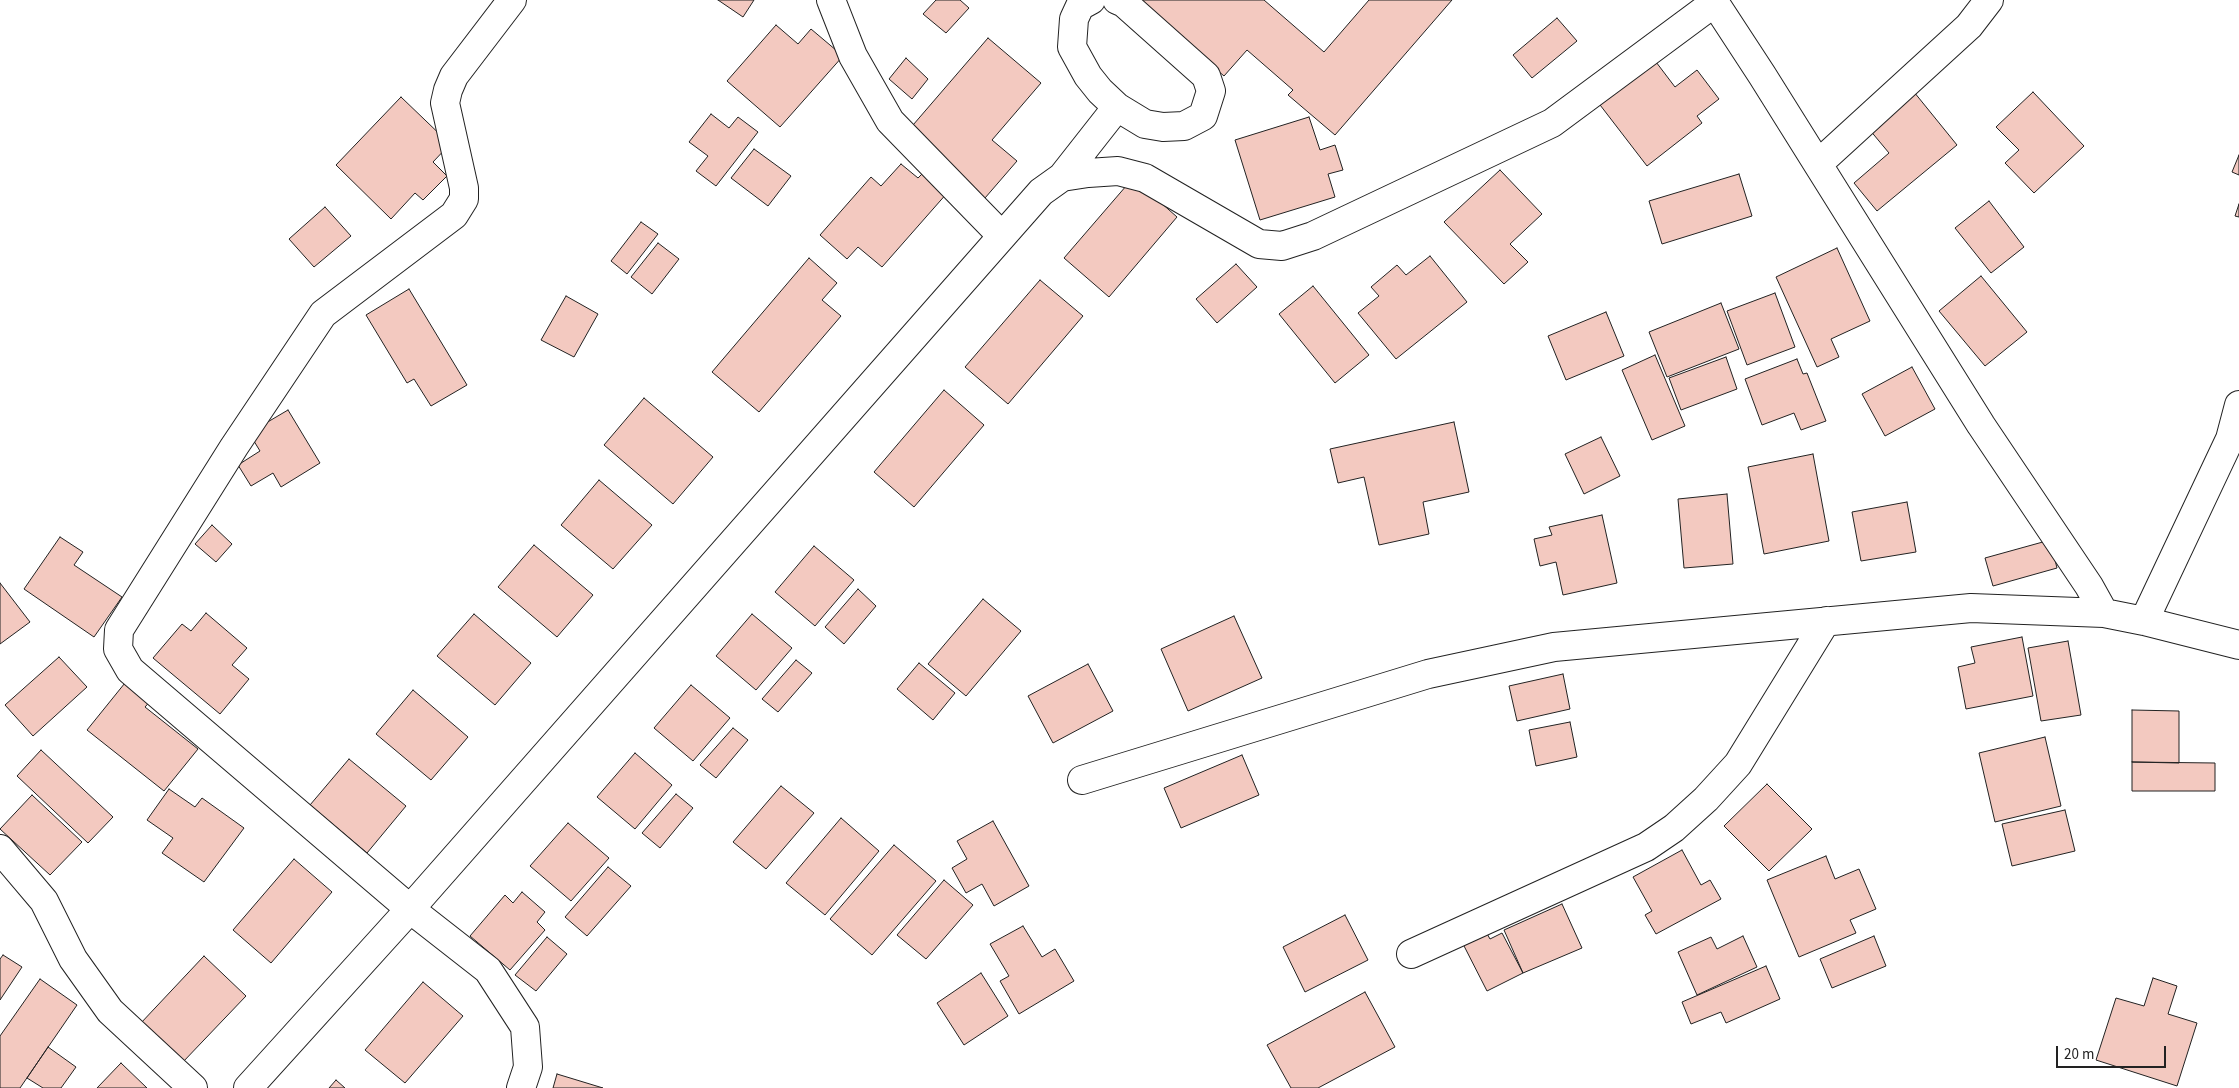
<!DOCTYPE html>
<html>
<head>
<meta charset="utf-8">
<style>
	body { margin:0 }
	#map { position:relative; width:2239px; height:1088px; overflow:hidden; background:#fff; font-family:"Source Sans 3",sans-serif }
	canvas { display:block }
	.scale { position:absolute; left:2056px; top:1046px; width:110px; height:22px; box-sizing:border-box; border:2px solid #222; border-top:0; padding-left:6px; font-size:15px; line-height:18px; white-space:nowrap; color:#222; -webkit-text-stroke:4px #fff; paint-order:stroke }
</style>
</head>
<body>
<div id="map">
<canvas width="2239" height="1088"></canvas>
<div class="scale">20 m</div>
</div>
<script>
const g = document.querySelector('canvas').getContext('2d');
g.lineJoin = 'round';
function fillPath(path, color) {
  g.fillStyle = color;
  g.fill(path, 'evenodd');
}
function poly(rows) {
  const path = new Path2D();
  for (const r of rows) {
    path.moveTo(r[0], r[1]);
    for (let i = 2; i < r.length; i += 2) path.lineTo(r[i], r[i + 1]);
  }
  return path;
}
function trace(path, color, width, dash) {
  g.strokeStyle = color;
  g.lineWidth = width;
  g.lineCap = dash ? 'butt' : 'round';
  g.setLineDash(dash || []);
  g.stroke(path);
}
const building = poly([
	[718,0,754,0,743,17,718,0],
	[936,0,960,0,969,8,946,33,923,14,936,0],
	[1136,0,1264,0,1324,52,1369,0,1452,0,1335,135,1288,95,1293,90,1247,50,1224,76,1136,0],
	[1557,18,1577,41,1532,78,1513,55,1557,18],
	[776,25,798,44,811,29,843,56,780,127,727,81,776,25],
	[988,38,1041,83,992,140,1017,161,985,198,907,132,988,38],
	[906,58,928,79,912,99,889,79,906,58],
	[1653,58,1675,87,1697,70,1719,99,1697,116,1702,123,1647,166,1597,101,1653,58],
	[1914,92,1957,145,1877,211,1854,183,1889,153,1869,129,1914,92],
	[2033,92,2084,146,2034,193,2005,163,2019,150,1996,127,2033,92],
	[401,97,450,144,433,162,447,176,423,200,415,193,391,219,336,165,401,97],
	[711,114,729,128,738,117,758,132,716,186,696,171,708,156,689,142,711,114],
	[1309,117,1320,150,1335,145,1343,170,1328,174,1335,197,1260,220,1235,140,1309,117],
	[754,149,791,176,768,206,731,178,754,149],
	[2239,155,2239,175,2232,172,2239,155],
	[901,164,918,178,924,172,948,192,882,267,858,247,847,259,820,235,871,177,881,186,901,164],
	[1500,170,1542,214,1510,244,1528,262,1504,284,1444,222,1500,170],
	[1739,174,1752,216,1662,244,1649,201,1739,174],
	[1133,178,1177,217,1109,297,1064,258,1133,178],
	[1989,201,2024,247,1991,273,1955,228,1989,201],
	[2239,204,2239,217,2235,216,2239,204],
	[325,207,351,236,314,267,289,239,325,207],
	[641,222,658,234,627,274,611,261,641,222],
	[658,243,679,259,652,294,631,277,658,243],
	[1837,248,1870,321,1831,339,1839,357,1817,367,1776,277,1837,248],
	[1430,256,1467,302,1396,359,1358,313,1379,296,1371,287,1397,265,1406,275,1430,256],
	[809,258,837,283,822,300,841,316,759,412,712,372,809,258],
	[1236,264,1257,287,1217,323,1196,299,1236,264],
	[1981,276,2027,332,1985,366,1939,311,1981,276],
	[1040,280,1083,316,1008,404,965,367,1040,280],
	[1313,286,1369,355,1335,383,1279,314,1313,286],
	[409,289,467,385,431,406,414,379,407,383,366,315,409,289],
	[1775,293,1795,347,1747,365,1727,311,1775,293],
	[566,296,598,314,574,357,541,340,566,296],
	[1721,303,1739,349,1667,377,1649,332,1721,303],
	[1606,312,1624,356,1566,380,1548,336,1606,312],
	[1655,355,1685,426,1652,440,1622,370,1655,355],
	[1726,357,1737,389,1681,410,1669,378,1726,357],
	[1797,359,1803,374,1807,373,1826,421,1801,430,1794,413,1762,425,1745,379,1797,359],
	[1912,367,1935,409,1885,436,1862,394,1912,367],
	[944,390,984,425,914,507,874,472,944,390],
	[644,398,713,457,673,504,604,445,644,398],
	[288,410,320,463,281,487,273,473,251,486,238,465,260,451,249,433,288,410],
	[1454,422,1469,492,1423,502,1429,534,1379,545,1364,477,1338,483,1330,449,1454,422],
	[1601,437,1620,476,1584,494,1565,454,1601,437],
	[1813,454,1829,541,1764,554,1748,467,1813,454],
	[599,480,652,525,613,569,561,525,599,480],
	[1727,494,1733,564,1684,568,1678,499,1727,494],
	[1907,502,1916,552,1861,561,1852,512,1907,502],
	[1602,515,1617,583,1563,595,1556,562,1540,566,1534,539,1552,535,1549,527,1602,515],
	[212,525,232,544,216,562,195,544,212,525],
	[60,537,83,552,74,565,122,597,94,637,24,589,60,537],
	[2050,540,2057,568,1993,586,1985,558,2050,540],
	[534,545,593,595,557,637,498,587,534,545],
	[814,546,854,580,815,626,775,592,814,546],
	[0,583,30,622,0,644,0,583],
	[858,589,876,606,844,644,825,627,858,589],
	[983,599,1021,631,966,696,928,664,983,599],
	[206,613,247,648,232,665,249,679,220,714,153,658,182,624,191,631,206,613],
	[474,614,531,663,495,705,437,656,474,614],
	[752,614,792,648,756,690,716,656,752,614],
	[1234,616,1262,678,1188,711,1161,649,1234,616],
	[2022,637,2033,696,1966,709,1958,667,1975,663,1971,647,2022,637],
	[2068,641,2081,715,2041,721,2028,648,2068,641],
	[59,657,87,687,33,736,5,705,59,657],
	[796,660,812,673,778,712,762,699,796,660],
	[919,663,955,693,933,720,897,689,919,663],
	[1088,664,1113,711,1053,743,1028,696,1088,664],
	[1563,674,1570,709,1517,721,1509,686,1563,674],
	[129,678,153,698,145,707,198,749,164,791,87,730,129,678],
	[691,685,730,718,693,761,654,728,691,685],
	[413,690,468,737,431,780,376,734,413,690],
	[2132,710,2179,711,2179,763,2132,762,2132,710],
	[1570,722,1577,757,1536,766,1529,730,1570,722],
	[733,728,748,740,716,778,700,765,733,728],
	[2045,737,2061,806,1995,822,1979,753,2045,737],
	[41,750,113,817,88,843,17,776,41,750],
	[635,753,672,785,635,829,597,797,635,753],
	[1242,755,1259,795,1181,828,1164,788,1242,755],
	[349,759,406,806,367,853,310,805,349,759],
	[2132,762,2215,763,2215,791,2132,791,2132,762],
	[1767,784,1812,829,1769,871,1724,826,1767,784],
	[781,786,814,813,766,869,733,842,781,786],
	[169,789,195,807,202,798,244,828,204,882,162,853,173,838,147,820,169,789],
	[676,794,693,808,660,848,642,833,676,794],
	[32,795,82,842,50,875,0,829,32,795],
	[2065,810,2075,851,2012,866,2002,824,2065,810],
	[841,818,879,851,825,915,786,883,841,818],
	[993,821,1029,886,994,906,982,884,966,893,952,868,967,859,957,841,993,821],
	[568,823,609,858,571,901,530,866,568,823],
	[894,845,936,881,872,955,830,919,894,845],
	[1682,850,1701,885,1710,880,1721,899,1656,934,1645,915,1652,911,1633,877,1682,850],
	[1826,856,1835,879,1859,869,1876,909,1850,920,1856,933,1799,957,1767,880,1826,856],
	[294,859,332,892,271,963,233,930,294,859],
	[608,867,631,886,587,936,565,917,608,867],
	[944,880,973,905,926,959,897,935,944,880],
	[522,892,545,912,537,922,545,930,510,970,470,936,505,895,513,903,522,892],
	[1562,904,1582,948,1523,973,1504,930,1562,904],
	[1345,915,1368,960,1305,992,1283,947,1345,915],
	[1023,926,1042,957,1055,949,1074,981,1019,1014,1000,981,1009,976,990,944,1023,926],
	[1485,930,1490,939,1502,933,1523,973,1487,991,1462,942,1485,930],
	[1743,936,1757,967,1697,995,1678,952,1711,937,1717,949,1743,936],
	[1874,936,1886,966,1832,988,1820,959,1874,936],
	[547,937,567,954,536,991,515,975,547,937],
	[3,955,22,967,0,1000,0,959,3,955],
	[204,956,246,996,182,1063,140,1024,204,956],
	[1766,966,1780,999,1726,1023,1721,1012,1691,1024,1682,1002,1766,966],
	[981,973,1008,1016,964,1045,937,1003,981,973],
	[2153,978,2177,986,2168,1014,2197,1023,2177,1086,2096,1060,2116,998,2144,1006,2153,978],
	[40,979,77,1005,20,1088,0,1088,0,1036,40,979],
	[423,982,463,1016,405,1083,365,1050,423,982],
	[1365,992,1395,1047,1318,1088,1291,1088,1267,1045,1365,992],
	[48,1047,76,1067,61,1088,43,1088,27,1078,48,1047],
	[121,1063,147,1088,97,1088,121,1063],
	[557,1074,603,1088,553,1088,557,1074],
	[336,1080,345,1088,329,1088,336,1080]
]);
fillPath(building, '#f3c9c0');
trace(building, '#222', 1);
const minor = poly([
	[512,0,454,76,448,90,445,103,464,188,464,199,454,215,323,314,234,447,119,630,118,649,130,670,410,909,488,970,525,1027,528,1067,521,1088],
	[831,0,853,56,890,121,1002,236],
	[1091,0,1080,6,1074,19,1072,47,1088,76,1100,91,1117,107,1145,124,1163,127,1184,126,1203,116,1211,91,1206,76,1124,3,1117,0],
	[1713,0,1762,75,1981,425,2089,586,2104,613,2144,621,2239,645],
	[1818,164,1969,26,1989,0],
	[1062,177,1088,173,1118,171,1145,178,1259,244,1282,246,1313,236,1552,123,1714,3],
	[2144,621,2230,439,2239,405],
	[1082,780,1428,674,1554,647,1971,608,2104,613],
	[0,849,44,901,73,959,110,1011,193,1088],
	[1411,954,1646,847,1674,828,1706,799,1738,764,1826,621],
	[248,1088,410,909,1041,192,1062,177,1117,107]
]);
trace(minor, '#222', 30);
trace(minor, '#fff', 28);
</script>
</body>
</html>
